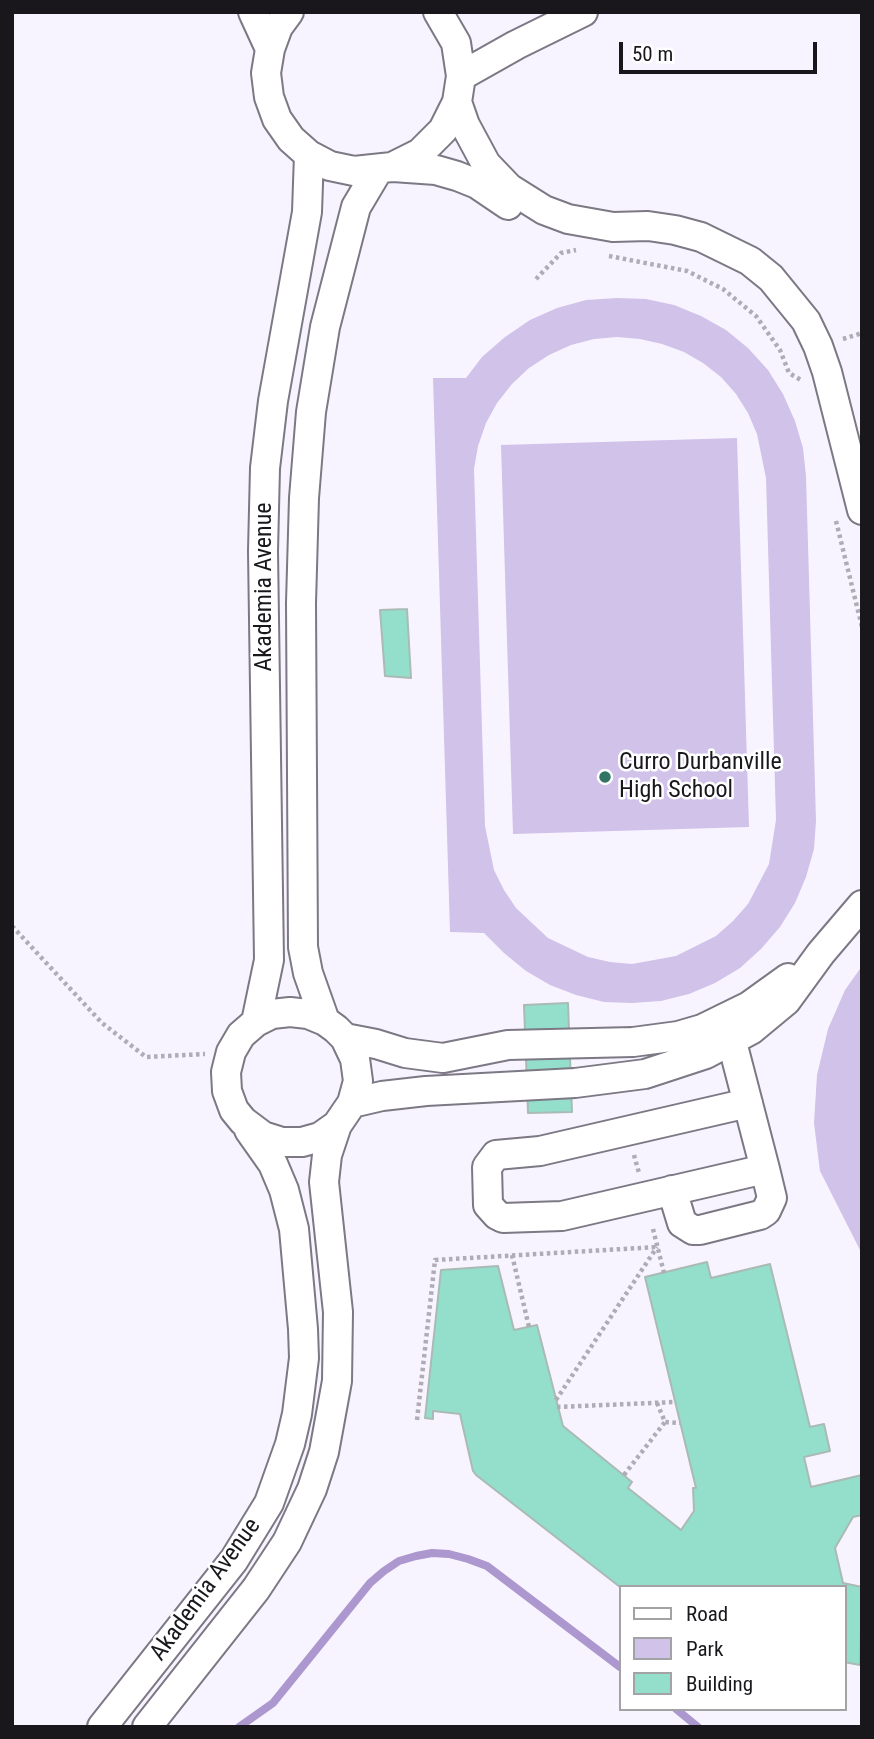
<!DOCTYPE html>
<html>
<head>
<meta charset="utf-8">
<style>
	body { margin:0 }
	#map { position:relative; width:874px; height:1739px; overflow:hidden; background:#f8f4ff; font-family:"Roboto Condensed",sans-serif }
	canvas { display:block }
	.frame { position:absolute; inset:0; border:14px solid #19171c; pointer-events:none }
	.legend { position:absolute; left:619px; top:1585px; width:228px; height:126px; box-sizing:border-box; background:#fff; border:2px solid #a3a2a4; margin:0; padding:9px 12px; list-style:none; font-size:21px; color:#19171c }
	.legend li { display:flex; align-items:center; gap:14px; height:35px }
	.legend b { width:35px; border:2px solid #a3a2a4 }
	.scale { position:absolute; left:619px; top:42px; width:198px; height:32px; box-sizing:border-box; border:4px solid #19171c; border-top:0; padding-left:9px; font-size:21px; line-height:24px; white-space:nowrap; color:#19171c; -webkit-text-stroke:5px #fff; paint-order:stroke }
</style>
</head>
<body>
<div id="map">
<canvas width="874" height="1739"></canvas>
<div class="frame"></div>
<ul class="legend">
<li><b style="height:9px;background:#fff"></b>Road</li>
<li><b style="height:19px;background:#d0c2e9"></b>Park</li>
<li><b style="height:19px;background:#93dfcb"></b>Building</li>
</ul>
<div class="scale">50 m</div>
</div>
<script>
const g = document.querySelector('canvas').getContext('2d');
g.lineJoin = 'round';
function fillPath(path, color) {
  g.fillStyle = color;
  g.fill(path, 'evenodd');
}
function poly(rows) {
  const path = new Path2D();
  for (const r of rows) {
    path.moveTo(r[0], r[1]);
    for (let i = 2; i < r.length; i += 2) path.lineTo(r[i], r[i + 1]);
  }
  return path;
}
function trace(path, color, width, dash) {
  g.strokeStyle = color;
  g.lineWidth = width;
  g.lineCap = dash ? 'butt' : 'round';
  g.setLineDash(dash || []);
  g.stroke(path);
}
function write(font, color, halo, rows, align = 'center') {
  g.font = font + ' "Roboto Condensed",sans-serif';
  g.lineWidth = 5;
  g.setLineDash([]);
  g.textBaseline = 'middle';
  g.strokeStyle = halo;
  g.fillStyle = color;
  for (const [text, x, y, turn = 0] of rows) {
    g.save();
    g.translate(x, y);
    g.rotate((+turn || 0) * Math.PI / 180);
    g.textAlign = isNaN(turn) ? turn : align;
    if (halo) g.strokeText(text, 0, 0);
    g.fillText(text, 0, 0);
    g.restore();
  }
}
fillPath(poly([
	[617,298,646,299,674,305,701,316,726,330,748,348,768,370,783,394,795,421,803,448,806,476,816,821,814,849,806,877,795,903,780,927,761,949,740,968,715,983,689,994,661,1001,632,1003,604,1002,576,995,550,985,526,971,504,953,484,933,450,932,433,378,466,378,482,357,505,337,530,320,557,308,586,300],
	[617,337,640,339,662,344,684,352,703,363,721,377,736,394,748,413,757,434,766,478,776,820,769,864,748,904,733,921,716,936,676,956,632,964,610,962,588,957,548,938,516,908,504,890,494,870,485,826,474,469,478,446,486,423,497,403,512,384,529,368,549,355,571,345,594,339],
	[737,438,749,827,513,834,501,445],
	[862,966,862,1254,820,1171,814,1123,817,1075,828,1029,845,990]
]), '#d0c2e9');
trace(poly([
	[676,1709,698,1727],
	[239,1727,273,1703,370,1583,384,1571,399,1561,416,1556,432,1553,449,1554,468,1559,487,1566,620,1667]
]), '#ac97ce', 8);
const building = poly([
	[407,609,411,678,385,676,380,610,407,609],
	[568,1003,572,1112,528,1113,524,1005,568,1003],
	[707,1262,711,1278,770,1264,810,1427,824,1424,830,1451,804,1457,811,1487,862,1475,862,1515,853,1517,835,1548,843,1583,862,1587,860,1665,844,1662,844,1587,620,1587,476,1475,473,1471,460,1414,433,1411,433,1419,425,1418,441,1270,498,1266,514,1330,537,1325,563,1426,632,1482,628,1488,681,1530,694,1511,693,1488,696,1488,645,1277,707,1262]
]);
fillPath(building, '#93dfcb');
trace(building, '#aabab5', 2);
const minor = poly([
	[253,12,270,49],
	[289,12,278,27,270,49,266,73,269,97,277,119,291,139,309,155,330,166,354,171,392,167,420,153,443,130,457,102,461,76,456,43,438,12],
	[461,76,516,45,583,12],
	[457,102,465,125,486,164,509,188,544,210,568,219,613,227,648,226,675,230,701,237,750,261,771,278,806,321,818,346,827,372,862,510],
	[393,167,436,170,457,176,477,184,508,205],
	[726,1019,765,1169,562,1216,503,1218,497,1215,488,1205,487,1167,496,1155,540,1151,748,1103],
	[325,1021,308,973,303,947,301,603,304,498,311,412,325,327,356,207,378,170],
	[256,1022,269,960,263,551,265,468,273,401,307,212,309,155],
	[345,1038,376,1044,405,1053,443,1058,508,1045,633,1042,678,1036,702,1029,749,1006,788,978],
	[352,1103,382,1096,426,1091,575,1083,645,1074,706,1054,751,1030,786,1001,821,953,862,905],
	[672,1190,682,1223,693,1230,700,1230,760,1215,766,1211,772,1198,765,1169],
	[102,1727,234,1560,269,1503,290,1444,297,1414,304,1358,303,1329,294,1229,284,1190,273,1164,249,1130],
	[147,1727,256,1589,287,1542,312,1489,324,1452,337,1381,338,1312,324,1182,327,1155,337,1125,352,1103,358,1081,355,1059,345,1038,336,1029,325,1021,308,1014,290,1012,272,1014,256,1022,241,1035,231,1052,226,1072,227,1091,234,1110,243,1121,263,1136,282,1142,302,1142,320,1137,337,1125]
]);
trace(minor, '#7c7884', 32);
trace(poly([
	[609,256,687,271,723,289,756,316,780,350,789,373,801,380],
	[536,279,561,253,576,250],
	[843,339,862,333],
	[836,521,862,627],
	[12,926,102,1023,146,1057,205,1054],
	[634,1155,639,1173],
	[653,1229,664,1273],
	[512,1255,529,1327],
	[556,1400,657,1247],
	[657,1403,665,1422,680,1423],
	[557,1407,675,1402],
	[417,1420,435,1260,657,1247],
	[624,1475,665,1422]
]), '#afacb5', 4.5, [3.5, 3.5]);
trace(minor, '#fff', 28);
for (const [x, y, r, color] of [
	[605,777,7,"#337565"]
]) {
  const dot = new Path2D();
  dot.arc(x, y, r, 0, 2 * Math.PI);
  g.fillStyle = color;
  g.fill(dot);
  trace(dot, '#fff', 2.5);
}
write('24px', '#19171c', '#fff', [
	["Akademia Avenue",265,587,-90],
	["Akademia Avenue",206,1590,-54]
]);
write('24px', '#19171c', '#fff', [
	["Curro Durbanville",619,763],
	["High School",619,791]
], 'left');
</script>
</body>
</html>
